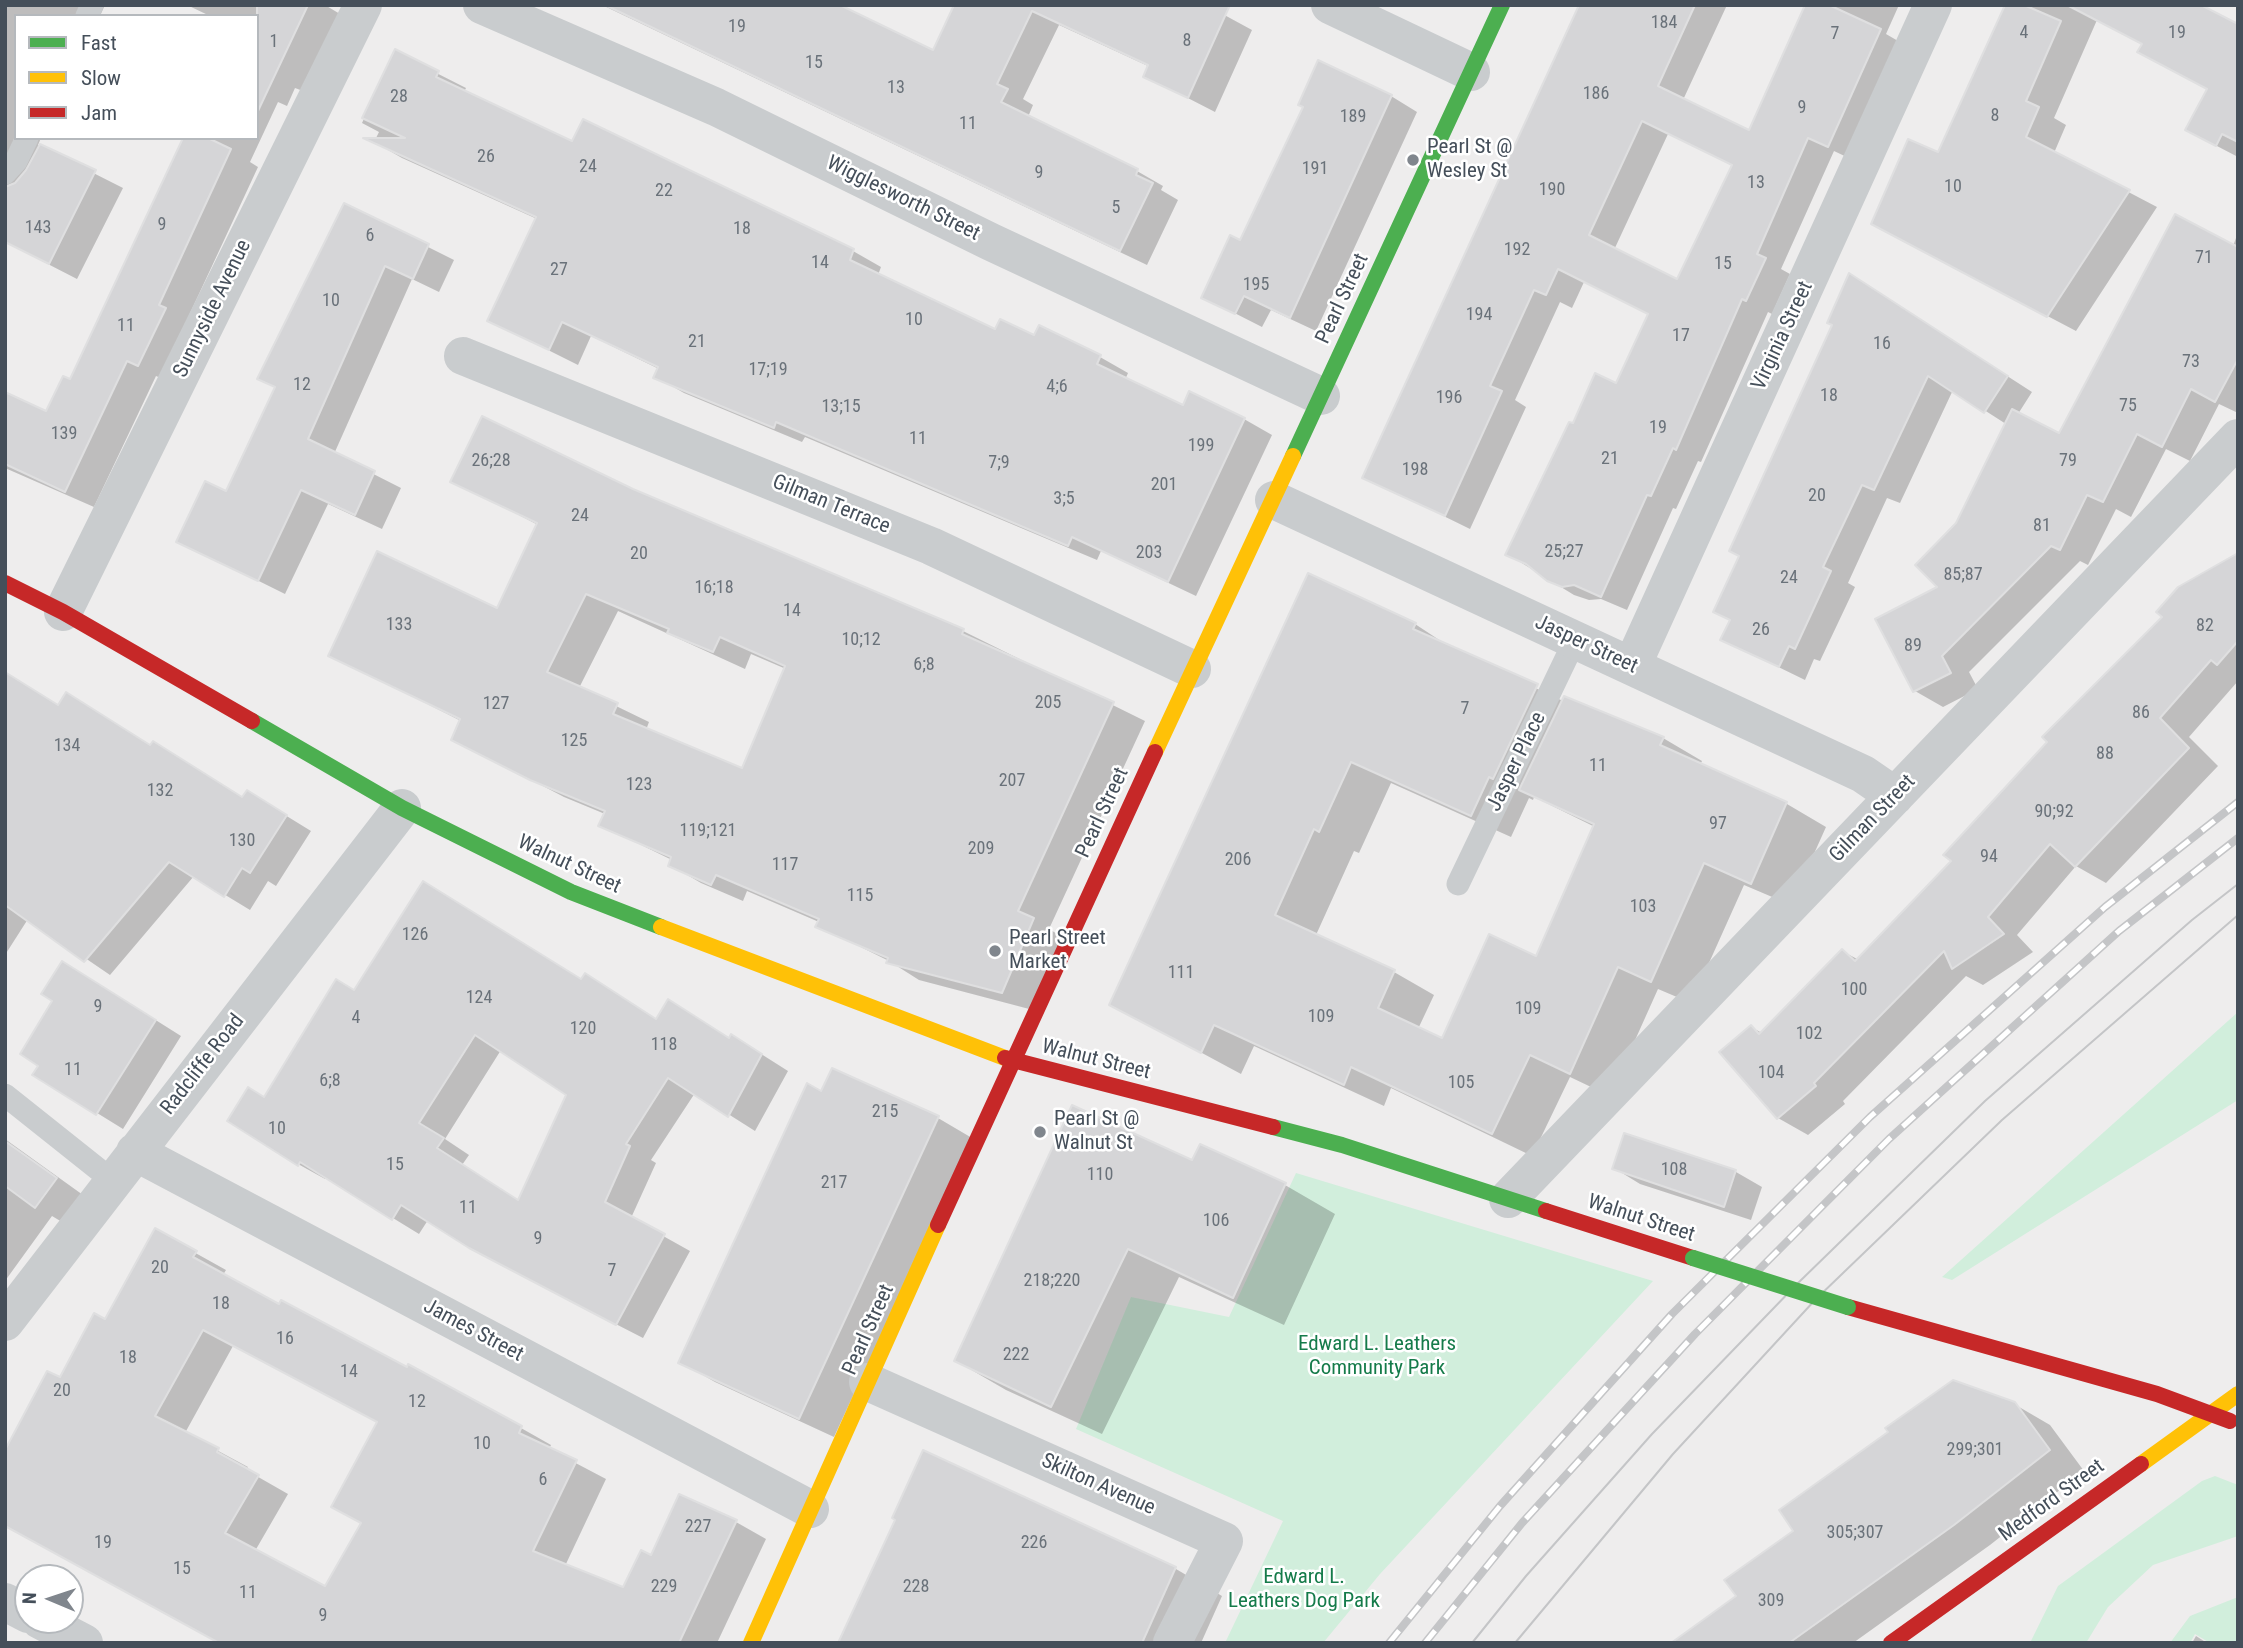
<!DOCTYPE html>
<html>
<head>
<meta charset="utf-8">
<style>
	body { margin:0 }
	#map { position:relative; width:2243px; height:1648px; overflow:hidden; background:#eeeded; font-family:"Roboto Condensed",sans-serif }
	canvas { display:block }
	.frame { position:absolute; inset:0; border:7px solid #454f5a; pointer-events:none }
	.legend { position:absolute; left:14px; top:14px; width:245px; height:126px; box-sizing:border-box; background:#fff; border:2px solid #b5b9bd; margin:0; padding:9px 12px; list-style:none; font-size:21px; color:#454f5a }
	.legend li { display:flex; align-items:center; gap:14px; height:35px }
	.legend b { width:35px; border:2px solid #b5b9bd }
	.north { position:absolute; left:14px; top:1564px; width:70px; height:70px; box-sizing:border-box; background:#fff; border:2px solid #b5b9bd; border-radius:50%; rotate:272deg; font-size:19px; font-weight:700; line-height:28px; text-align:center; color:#454f5a }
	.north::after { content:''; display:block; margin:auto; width:24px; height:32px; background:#80868d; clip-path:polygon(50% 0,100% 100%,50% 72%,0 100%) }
</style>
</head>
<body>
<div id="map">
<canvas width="2243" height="1648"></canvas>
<div class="frame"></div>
<ul class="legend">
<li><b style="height:9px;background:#4caf50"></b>Fast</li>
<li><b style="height:9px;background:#ffc107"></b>Slow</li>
<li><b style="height:9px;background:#c62828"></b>Jam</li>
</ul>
<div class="north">N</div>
</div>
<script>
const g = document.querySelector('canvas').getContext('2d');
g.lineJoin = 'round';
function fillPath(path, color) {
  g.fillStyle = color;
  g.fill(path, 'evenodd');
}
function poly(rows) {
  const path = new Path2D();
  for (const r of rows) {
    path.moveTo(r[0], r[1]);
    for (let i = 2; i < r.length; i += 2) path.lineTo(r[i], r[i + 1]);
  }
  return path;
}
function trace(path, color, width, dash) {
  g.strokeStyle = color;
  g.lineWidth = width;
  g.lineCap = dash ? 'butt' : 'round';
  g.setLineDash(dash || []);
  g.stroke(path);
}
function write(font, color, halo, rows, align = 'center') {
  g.font = font + ' "Roboto Condensed",sans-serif';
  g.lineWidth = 5;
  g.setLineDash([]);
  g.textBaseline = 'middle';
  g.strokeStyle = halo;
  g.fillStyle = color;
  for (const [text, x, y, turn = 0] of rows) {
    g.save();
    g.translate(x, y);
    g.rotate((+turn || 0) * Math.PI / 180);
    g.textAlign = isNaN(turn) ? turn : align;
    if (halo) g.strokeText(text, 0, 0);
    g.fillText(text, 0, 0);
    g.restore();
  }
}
fillPath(poly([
	[2238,1012,2238,1100,1952,1280,1942,1277],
	[1296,1173,1653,1281,1380,1574,1323,1643,1225,1643,1283,1521,1076,1429,1131,1297,1229,1317],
	[2215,1476,2238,1485,2238,1536,2153,1565,2108,1607,2086,1643,2030,1643,2058,1586,2202,1481],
	[2238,1597,2238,1643,2210,1643,2195,1634,2190,1643,2170,1643,2190,1616]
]), '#d1eedc');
fillPath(poly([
	[5,5,105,5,100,16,16,16,16,138,41,138,38,145,123,188,77,279,5,242],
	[187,5,325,5,340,14,303,91,295,88,287,106,278,102,250,162,258,167,186,322,167,381,156,376,94,507,5,468,5,394,47,413,71,381,185,138,257,138,257,16,210,16],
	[602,5,833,5,933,52,956,5,1206,5,1252,30,1215,112,1145,76,1150,67,1059,25,1023,99,1033,105,1028,117,1137,171,1163,186,1161,190,1178,200,1147,265],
	[1581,5,1727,5,1683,100,1750,133,1808,5,1899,5,1886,34,1905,45,1853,160,1834,151,1781,269,1790,274,1772,314,1768,312,1701,462,1698,461,1676,509,1673,508,1627,610,1601,599,1589,600,1574,595,1507,554,1574,426,1617,385,1649,315,1584,282,1572,308,1560,302,1515,400,1526,407,1470,529,1364,477],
	[1668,134,1734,166,1678,281,1614,250],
	[2008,5,2197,5,2238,26,2238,157,2215,145,2208,90,2143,45,2097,20,2054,118,2066,125,2054,153,2157,207,2076,331,1901,239],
	[395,52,466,88,464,92,573,143,584,121,853,251,881,267,878,275,996,332,1035,338,1040,328,1100,357,1128,373,1125,380,1183,408,1244,419,1272,435,1196,596,1101,551,1097,560,805,437,802,442,684,393,656,377,659,369,591,336,578,365,490,321,537,219,402,158,374,142,379,132,362,123],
	[1391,96,1417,112,1316,331,1271,310,1262,327,1203,297,1241,242,1305,106],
	[344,205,454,260,439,292,412,279,334,454,401,488,382,529,328,504,285,594,178,541,226,494,277,388],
	[2236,238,2238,413,2219,404,2190,461,2166,449,2131,517,2116,509,2088,565,2080,561,1969,672,1978,689,1943,707,1915,691,1958,524,2006,424,1953,390,1900,503,1887,498,1848,583,1855,587,1820,661,1814,659,1805,680,1723,640,1731,621,1715,612,1874,290,2032,392,2018,414,2060,435,2233,246],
	[453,481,632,491,963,631,1145,721,1049,929,1064,938,1033,1010,919,980,889,961,818,926,819,922,747,891,743,901,701,883,670,865,672,860,600,825,605,814,564,797,453,739,461,721,330,655,498,610,538,525],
	[618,611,745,669,751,654,786,669,743,770,646,730,649,722,579,688],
	[2238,555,2238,681,2189,737,2218,766,2106,883,2076,866,2017,935,2033,952,1983,985,1966,976,1843,1101,1845,1104,1808,1135,1778,1118,1722,1052,1751,1027,1762,1033,1842,951,1859,960],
	[1415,624,1453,649,1563,701,1663,738,1702,761,1700,765,1787,804,1826,827,1791,905,1744,885,1691,1003,1658,989,1610,1096,1570,1077,1532,1156,1391,1088,1384,1106,1254,1046,1241,1074,1111,1004],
	[1391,783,1511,837,1529,798,1533,800,1534,797,1595,827,1537,958,1443,1041,1418,1029,1434,995,1394,972,1316,935,1354,851,1359,853],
	[5,675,58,707,156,751,243,798,272,807,311,831,276,886,268,881,250,910,194,876,110,975,28,919,5,955],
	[586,975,657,1020,730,1039,758,1052,788,1071,755,1131,695,1093,651,1160,656,1163,631,1218,690,1251,643,1338,497,1263,428,1220,419,1234,326,1177,325,1179,298,1164,265,1098,355,991,582,980],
	[501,1050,568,1094,519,1201,462,1165,469,1155,445,1139],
	[89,978,181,1036,123,1129,34,1074],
	[822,1093,938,1118,972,1138,834,1437,715,1382,680,1362],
	[1625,1135,1736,1172,1762,1187,1751,1220,1640,1184,1614,1168],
	[5,1139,83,1195,62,1222,52,1216,5,1281],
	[1200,1146,1285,1185,1335,1214,1284,1325,1179,1277,1102,1434,1006,1390,956,1361,1193,1162],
	[156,1231,226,1270,223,1275,407,1370,409,1367,521,1428,551,1445,549,1449,606,1479,565,1566,624,1589,651,1557,736,1522,766,1539,717,1643,219,1643,5,1525,60,1379,106,1322],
	[233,1346,379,1422,362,1523,326,1588,255,1551,288,1494,246,1470,248,1467,185,1433],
	[2014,1404,2050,1425,2084,1471,1990,1545,1853,1643,1674,1643,1738,1596,1891,1432],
	[924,1453,1176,1569,1222,1596,1201,1643,840,1643,897,1520],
	[2196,1636,2207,1643,2192,1643]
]), '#0003');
const building = poly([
	[257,5,308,5,257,113,257,5],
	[605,5,840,5,933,50,954,5,1230,5,1188,98,1143,77,1148,65,1032,11,997,84,1008,89,1001,102,1138,169,1136,175,1153,183,1120,251,605,5],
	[1579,5,1695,5,1658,86,1749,130,1805,5,1829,5,1881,29,1828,147,1808,138,1757,254,1766,258,1746,301,1742,299,1676,450,1673,448,1651,496,1647,495,1601,597,1574,585,1562,587,1547,581,1526,564,1505,555,1569,422,1573,423,1595,373,1616,383,1648,314,1558,269,1546,295,1534,290,1490,386,1502,391,1445,516,1362,478,1579,5],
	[1642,121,1732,165,1677,279,1589,235,1642,121],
	[2005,5,2024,5,2061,21,2026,101,2039,107,2026,137,2130,190,2047,317,1871,224,1908,139,1938,152,2005,5],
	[2067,5,2201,5,2238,24,2238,142,2222,134,2216,146,2185,130,2207,89,2137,52,2142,44,2067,5],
	[395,49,439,71,436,77,572,141,583,119,854,249,850,260,995,329,1000,319,1034,335,1039,325,1101,355,1097,364,1183,405,1189,391,1245,418,1168,582,1072,537,1068,546,776,422,774,428,653,378,658,367,562,322,549,350,487,321,536,217,363,138,405,138,362,118,395,49],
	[1318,60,1392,95,1290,318,1244,296,1235,314,1201,298,1230,235,1240,240,1303,107,1298,105,1318,60],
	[183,138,208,138,231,149,159,305,166,308,138,366,127,361,65,492,5,464,5,392,46,411,63,376,70,379,183,138],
	[40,144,96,170,49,264,5,242,5,187,15,183,26,170,40,144],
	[344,203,429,244,413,279,385,266,308,439,375,471,355,515,301,490,258,581,176,542,205,481,226,491,275,387,257,379,344,203],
	[2175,214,2238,247,2238,359,2215,402,2191,389,2162,447,2137,434,2103,502,2087,495,2060,550,2051,546,1942,656,1951,673,1913,692,1875,619,1937,587,1915,565,1956,523,2012,409,2059,433,2175,214],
	[1849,273,2008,376,1984,413,1928,376,1874,490,1862,485,1823,567,1831,571,1795,649,1789,646,1779,667,1720,640,1730,620,1713,612,1739,556,1729,551,1832,325,1827,323,1849,273],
	[482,416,633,489,964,629,962,634,1114,702,1018,911,1034,918,1002,993,886,963,888,958,815,927,819,919,716,875,711,885,668,866,671,857,598,826,605,811,530,780,451,740,460,719,328,656,377,551,497,608,537,523,450,482,482,416],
	[586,594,669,629,667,633,713,652,720,637,785,666,742,768,613,714,618,703,547,672,586,594],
	[2238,553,2238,641,2217,665,2211,660,2160,718,2189,748,2075,867,2050,844,1988,917,2004,934,1952,969,1944,951,1814,1083,1816,1086,1777,1119,1719,1052,1751,1025,1759,1034,1842,949,1855,961,1951,861,1943,855,2047,742,2042,737,2162,617,2156,612,2178,587,2238,553],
	[1308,573,1416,623,1413,629,1538,684,1493,779,1489,777,1471,816,1351,762,1319,832,1314,829,1275,915,1395,970,1378,1008,1442,1038,1489,934,1536,956,1594,824,1519,790,1564,696,1664,737,1660,745,1787,802,1751,884,1704,863,1651,982,1618,967,1570,1074,1530,1055,1492,1134,1351,1067,1344,1085,1214,1025,1201,1053,1109,1005,1308,573],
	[5,672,58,705,66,692,150,745,153,741,242,797,247,790,287,815,250,873,242,868,224,897,169,862,84,962,5,905,5,672],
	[423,881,581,979,585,973,656,1019,668,999,729,1038,731,1034,762,1054,728,1117,668,1078,626,1144,630,1146,605,1202,665,1234,616,1325,469,1248,401,1205,392,1220,300,1162,298,1166,227,1121,248,1087,264,1097,336,979,354,990,423,881],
	[475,1035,566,1095,518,1200,437,1148,444,1138,419,1123,475,1035],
	[62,961,156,1020,96,1115,32,1075,38,1066,20,1054,52,1001,41,994,62,961],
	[832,1068,939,1116,799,1419,678,1363,807,1083,821,1091,832,1068],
	[1072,1105,1192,1160,1200,1144,1286,1183,1233,1298,1128,1249,1051,1407,954,1361,1072,1105],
	[1624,1133,1736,1170,1724,1207,1612,1169,1624,1133],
	[5,1141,57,1178,35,1208,5,1186,5,1141],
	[155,1228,197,1251,193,1257,279,1304,281,1300,407,1367,408,1364,522,1426,519,1433,577,1460,533,1551,623,1587,641,1550,651,1555,679,1494,737,1520,679,1643,219,1643,5,1526,5,1450,47,1371,60,1377,94,1313,105,1319,155,1228],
	[203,1330,377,1422,331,1507,361,1523,325,1586,225,1533,259,1475,217,1452,219,1448,155,1416,203,1330],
	[1953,1380,2015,1402,2050,1450,1954,1525,1789,1643,1671,1643,1736,1596,1724,1580,1793,1531,1779,1510,1888,1432,1885,1428,1953,1380],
	[923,1450,1176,1567,1142,1643,838,1643,895,1520,892,1518,923,1450]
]);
fillPath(building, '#d5d5d7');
trace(building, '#dfdfe0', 2);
trace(poly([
	[87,16,92,5],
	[5,173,16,161,27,138],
	[1458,884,1575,640],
	[5,1095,113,1181]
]), '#c9ccce', 23);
trace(poly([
	[482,5,716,107,991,242,1321,396],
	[1330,5,1471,72],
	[463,356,931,546,1192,669],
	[1274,500,1863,774,1895,796],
	[63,612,363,5],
	[1632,666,1933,5],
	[135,1152,810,1509],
	[1508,1199,2238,438],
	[5,1322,402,808],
	[868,1382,1224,1541,1172,1643],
	[5,1602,28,1614],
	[40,1620,84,1643]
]), '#c9ccce', 38);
trace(poly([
	[1293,456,1502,5],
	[252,721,402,808,571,892,661,927],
	[1273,1127,1342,1145,1546,1211]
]), '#4caf50', 16);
trace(poly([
	[1155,752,1293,456],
	[661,927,1005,1058],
	[2141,1464,2238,1394],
	[751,1643,938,1225]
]), '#ffc107', 16);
trace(poly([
	[5,583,63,612,252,721],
	[1005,1058,1273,1127],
	[1546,1211,1693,1258],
	[938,1225,1155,752],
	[1848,1307,2157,1394,2230,1421],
	[1891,1643,2141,1464]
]), '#c62828', 16);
trace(poly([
	[1472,1643,1526,1576,1652,1434,1797,1284,1985,1101,2192,920,2238,884],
	[1515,1643,1673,1454,1815,1300,2002,1120,2238,915]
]), '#c4c5c7', 2);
const rail = poly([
	[1389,1643,1500,1506,1672,1314,1870,1117,2105,907,2238,802],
	[1425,1643,1522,1523,1695,1334,1889,1139,2119,931,2238,838]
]);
trace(rail, '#c4c5c7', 8);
trace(rail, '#fff', 5, [16]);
trace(poly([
	[1693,1258,1848,1307]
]), '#4caf50', 16);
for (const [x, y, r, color] of [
	[1413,160,7,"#80868d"],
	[995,951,7,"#80868d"],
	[1040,1132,7,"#80868d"]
]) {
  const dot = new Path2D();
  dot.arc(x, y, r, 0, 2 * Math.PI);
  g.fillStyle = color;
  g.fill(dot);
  trace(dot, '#fff', 2.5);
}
write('18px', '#6a727a', null, [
	["184",1664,23],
	["19",737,27],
	["4",2024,33],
	["19",2177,33],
	["7",1835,34],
	["8",1187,41],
	["1",274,42],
	["15",814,63],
	["13",896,88],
	["186",1596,94],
	["28",399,97],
	["9",1802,108],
	["8",1995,116],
	["189",1353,117],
	["11",968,124],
	["26",486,157],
	["24",588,167],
	["191",1315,169],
	["9",1039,173],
	["13",1756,183],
	["10",1953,187],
	["190",1552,190],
	["22",664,191],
	["5",1116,208],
	["9",162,225],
	["143",38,228],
	["18",742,229],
	["6",370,236],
	["192",1517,250],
	["71",2204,258],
	["14",820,263],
	["15",1723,264],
	["27",559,270],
	["195",1256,285],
	["10",331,301],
	["194",1479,315],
	["10",914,320],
	["11",126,326],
	["17",1681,336],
	["21",697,342],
	["16",1882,344],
	["73",2191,362],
	["17;19",768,370],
	["12",302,385],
	["4;6",1057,387],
	["18",1829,396],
	["196",1449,398],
	["75",2128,406],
	["13;15",841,407],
	["19",1658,428],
	["139",64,434],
	["11",918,439],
	["199",1201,446],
	["21",1610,459],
	["26;28",491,461],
	["79",2068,461],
	["7;9",999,463],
	["198",1415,470],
	["201",1164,485],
	["20",1817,496],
	["3;5",1064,499],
	["24",580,516],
	["81",2042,526],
	["25;27",1564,552],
	["203",1149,553],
	["20",639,554],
	["85;87",1963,575],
	["24",1789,578],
	["16;18",714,588],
	["14",792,611],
	["133",399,625],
	["82",2205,626],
	["26",1761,630],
	["10;12",861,640],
	["89",1913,646],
	["6;8",924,665],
	["205",1048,703],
	["127",496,704],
	["7",1465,709],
	["86",2141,713],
	["125",574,741],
	["134",67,746],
	["88",2105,754],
	["11",1598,766],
	["207",1012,781],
	["123",639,785],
	["132",160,791],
	["90;92",2054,812],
	["97",1718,824],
	["119;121",708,831],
	["130",242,841],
	["209",981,849],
	["94",1989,857],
	["206",1238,860],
	["117",785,865],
	["115",860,896],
	["103",1643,907],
	["126",415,935],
	["111",1181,973],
	["100",1854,990],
	["124",479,998],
	["9",98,1007],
	["109",1528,1009],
	["109",1321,1017],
	["4",356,1018],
	["120",583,1029],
	["102",1809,1034],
	["118",664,1045],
	["11",73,1070],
	["104",1771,1073],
	["6;8",330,1081],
	["105",1461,1083],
	["215",885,1112],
	["10",277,1129],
	["15",395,1165],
	["108",1674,1170],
	["110",1100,1175],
	["217",834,1183],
	["11",468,1208],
	["106",1216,1221],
	["9",538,1239],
	["20",160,1268],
	["7",612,1271],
	["218;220",1052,1281],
	["18",221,1304],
	["16",285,1339],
	["222",1016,1355],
	["18",128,1358],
	["14",349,1372],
	["20",62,1391],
	["12",417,1402],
	["10",482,1444],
	["299;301",1975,1450],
	["6",543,1480],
	["227",698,1527],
	["305;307",1855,1533],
	["19",103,1543],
	["226",1034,1543],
	["15",182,1569],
	["229",664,1587],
	["228",916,1587],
	["11",248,1593],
	["309",1771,1601],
	["9",323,1616]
]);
write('21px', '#454f5a', '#fff', [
	["Pearl St @",1427,148],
	["Wesley St",1427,172],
	["Pearl Street",1009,939],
	["Market",1009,963],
	["Pearl St @",1054,1120],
	["Walnut St",1054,1144]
], 'left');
write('21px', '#454f5a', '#fff', [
	["Wigglesworth Street",903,199,26],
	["Pearl Street",1343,299,-65],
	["Sunnyside Avenue",213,309,-64],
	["Virginia Street",1783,336,-65],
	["Gilman Terrace",831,505,22],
	["Jasper Street",1586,645,25],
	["Jasper Place",1517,762,-64],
	["Pearl Street",1103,813,-65],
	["Gilman Street",1873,819,-46],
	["Walnut Street",569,865,25],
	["Walnut Street",1096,1060,14],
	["Radcliffe Road",203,1065,-52],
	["Walnut Street",1641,1219,18],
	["Pearl Street",869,1330,-66],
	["James Street",473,1331,28],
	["Skilton Avenue",1098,1485,24],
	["Medford Street",2052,1501,-36]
]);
write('21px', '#157b4a', '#fff', [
	["Edward L. Leathers",1377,1345],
	["Community Park",1377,1369],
	["Edward L.",1304,1578],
	["Leathers Dog Park",1304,1602]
]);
</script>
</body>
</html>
